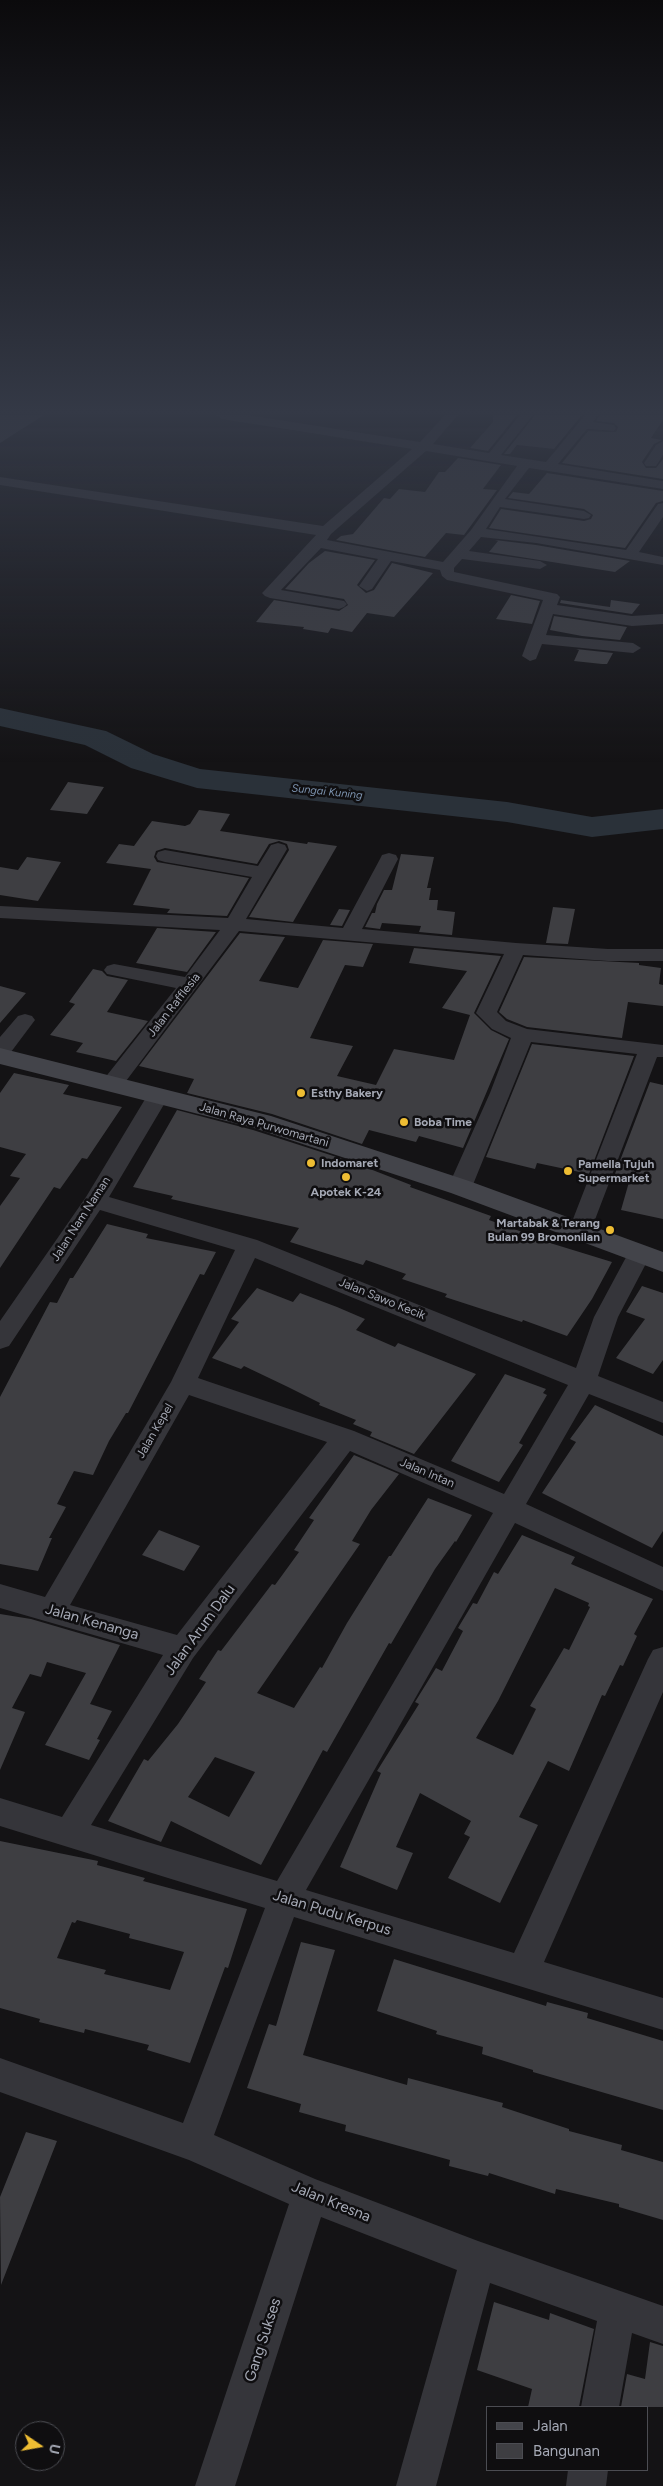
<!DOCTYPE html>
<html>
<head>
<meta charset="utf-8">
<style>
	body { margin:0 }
	#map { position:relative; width:663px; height:2486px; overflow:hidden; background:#141315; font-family:Figtree,sans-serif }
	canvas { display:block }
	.legend { position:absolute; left:486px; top:2406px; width:162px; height:65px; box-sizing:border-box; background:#0f0e10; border:1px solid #4b4c52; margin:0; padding:6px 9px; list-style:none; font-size:15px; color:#a5a9b5 }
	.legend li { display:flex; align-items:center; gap:10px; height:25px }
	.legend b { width:25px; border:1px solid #4b4c52 }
	.north { position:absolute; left:15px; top:2421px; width:50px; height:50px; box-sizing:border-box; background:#0f0e10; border:1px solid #4b4c52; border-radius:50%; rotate:102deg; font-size:14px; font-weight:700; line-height:20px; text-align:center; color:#a5a9b5 }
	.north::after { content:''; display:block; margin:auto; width:18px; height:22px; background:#eebd33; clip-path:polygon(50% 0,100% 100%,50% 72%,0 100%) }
</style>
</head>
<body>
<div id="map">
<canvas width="663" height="2486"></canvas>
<ul class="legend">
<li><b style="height:6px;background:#43444a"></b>Jalan</li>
<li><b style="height:14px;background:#3e3e42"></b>Bangunan</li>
</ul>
<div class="north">U</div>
</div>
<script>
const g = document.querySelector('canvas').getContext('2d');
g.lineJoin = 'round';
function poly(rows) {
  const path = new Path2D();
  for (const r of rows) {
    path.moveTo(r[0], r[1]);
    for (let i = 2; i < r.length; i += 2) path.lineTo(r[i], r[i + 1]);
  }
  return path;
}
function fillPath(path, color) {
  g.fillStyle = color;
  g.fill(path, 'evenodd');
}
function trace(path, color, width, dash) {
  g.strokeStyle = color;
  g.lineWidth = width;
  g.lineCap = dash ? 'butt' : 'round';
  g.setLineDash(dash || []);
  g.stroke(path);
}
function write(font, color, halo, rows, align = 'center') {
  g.font = font + ' Figtree,sans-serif';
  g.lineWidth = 5;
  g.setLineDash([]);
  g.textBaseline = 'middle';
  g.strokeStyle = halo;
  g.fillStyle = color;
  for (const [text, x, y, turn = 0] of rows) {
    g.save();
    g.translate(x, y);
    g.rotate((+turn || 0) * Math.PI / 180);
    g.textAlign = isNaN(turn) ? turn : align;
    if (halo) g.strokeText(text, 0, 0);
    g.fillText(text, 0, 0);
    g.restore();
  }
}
fillPath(poly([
	[0,708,106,731,153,754,200,769,507,802,592,817,663,809,663,829,592,837,507,822,197,788,131,768,85,745,0,726,0,708]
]), '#2a3139');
fillPath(poly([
	[0,415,44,415,0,443],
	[493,415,517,415,488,451,470,448,493,422],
	[535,415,582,415,554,449,517,445,510,454,504,454],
	[600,415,663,415,663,420,651,438,662,440,654,444,642,462,646,468,656,468,663,459,663,479,562,463,588,431,616,432,618,427,614,423,596,421],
	[458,458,501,465,483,489,497,490,464,535,446,533,425,557,336,540,341,536,353,534,384,498,390,499,399,489,425,492,439,472,445,472],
	[547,473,663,491,663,501,656,503,625,548,489,528,501,509,584,521,591,519,593,515,584,509,508,498,513,492,529,494],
	[495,540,536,545,630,561,615,572,489,552,498,541],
	[325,551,375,560,357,585,366,593,374,590,392,563,433,573,394,617,367,613,352,632,331,628,328,633,303,629,304,627,256,622,274,600,339,611,348,605,344,599,285,589,309,563],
	[511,595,540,601,532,624,496,619],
	[561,600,610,607,611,600,640,604,632,614,560,603],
	[554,616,627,627,620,640,582,636,550,630],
	[576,649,613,653,607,664,602,664,574,661,579,650],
	[68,782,104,787,87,814,50,810],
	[199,810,230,814,220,831,307,844,308,842,337,846,293,922,249,917,289,850,287,844,279,841,269,844,257,864,165,848,156,851,154,857,157,862,249,878,227,916,167,913,170,909,133,905,151,869,106,863,119,844,134,846,152,821,185,826,190,824],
	[401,854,434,857,427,888,431,888,429,900,438,900,437,910,455,912,452,935,419,932,421,926,382,923,380,929,365,927,372,913,375,913,377,904,384,890,392,890],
	[27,857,61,862,38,901,0,895,0,867,18,870],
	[553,907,575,909,568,944,546,943],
	[339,909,350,910,342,926,330,925],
	[157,928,216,932,187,972,136,963],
	[240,933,285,937,259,981,298,988,323,940,373,944,363,967,345,965,310,1038,353,1046,337,1076,376,1085,394,1049,454,1060,470,1015,442,1008,467,971,409,963,414,948,501,956,474,1013,491,1030,509,1039,463,1148,419,1136,416,1142,369,1130,362,1144,272,1114,187,1093,194,1079,139,1066],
	[524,957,639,963,639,965,661,968,659,984,663,985,663,1006,628,1002,622,1038,527,1027,507,1019,499,1012],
	[93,969,102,971,107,976,128,980,107,1012,148,1021,116,1061,76,1052,83,1043,50,1035,75,1004,69,1002],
	[0,986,26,993,0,1023],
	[532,1044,634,1056,589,1174,537,1163,535,1169,486,1157],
	[14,1073,69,1085,63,1094,122,1107,87,1159,82,1158,60,1189,54,1187,0,1268,0,1206,20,1178,10,1176,26,1154,0,1147,0,1093],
	[650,1082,663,1085,663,1219,621,1210,629,1182,613,1179],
	[177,1110,253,1130,352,1162,411,1185,410,1187,491,1216,489,1220,525,1233,524,1235,612,1262,592,1299,567,1336,523,1320,522,1322,445,1297,447,1294,402,1279,406,1274,366,1260,363,1265,290,1242,299,1228,171,1199,173,1196,133,1187],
	[107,1224,148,1234,146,1238,216,1252,204,1275,200,1274,128,1413,126,1413,109,1441,93,1475,74,1471,57,1504,66,1507,49,1538,52,1538,38,1571,0,1564,0,1397,50,1302,57,1303,70,1278,73,1278],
	[642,1286,663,1293,663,1360,653,1374,616,1358,645,1319,626,1312],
	[257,1288,293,1302,300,1293,337,1307,365,1319,356,1330,395,1347,398,1343,476,1374,414,1454,370,1436,372,1432,353,1424,356,1420,319,1405,320,1403,288,1387,244,1366,241,1369,212,1358,239,1322,231,1319],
	[505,1374,546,1389,543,1393,547,1395,519,1443,523,1445,499,1482,451,1461],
	[595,1405,663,1436,663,1531,652,1548,542,1493,576,1442,570,1439],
	[354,1455,399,1474,371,1510,352,1541,360,1544,257,1693,294,1708,320,1667,322,1668,347,1623,389,1556,391,1556,428,1498,472,1515,456,1542,455,1541,435,1569,391,1644,389,1643,327,1752,323,1750,261,1865,171,1821,161,1842,108,1821,144,1759,148,1761,178,1724,206,1682,199,1679,218,1650,221,1651,272,1584,275,1585,299,1552,294,1550,314,1520,309,1518],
	[215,1757,255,1772,229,1817,188,1797],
	[159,1530,200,1546,184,1571,142,1555],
	[522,1535,575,1557,571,1564,653,1599,634,1634,637,1636,623,1666,620,1665,605,1696,602,1695,569,1771,548,1761,519,1817,538,1825,500,1903,448,1878,470,1837,464,1834,471,1821,420,1793,396,1847,413,1853,397,1890,340,1867,381,1773,377,1771,419,1704,415,1702,436,1668,442,1671,463,1631,458,1628,473,1603,477,1604,494,1572,498,1574],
	[555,1588,589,1603,588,1606,590,1607,569,1650,564,1648,530,1706,536,1709,513,1755,476,1738,498,1701],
	[0,1614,31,1619,120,1645,90,1704,112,1711,97,1739,100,1740,89,1760,45,1745,86,1673,47,1662,41,1677,30,1674,12,1708,25,1712,0,1770],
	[0,1841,98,1861,97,1865,145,1878,143,1881,247,1909,228,1968,225,1967,190,2063,147,2050,149,2045,85,2029,84,2033,39,2022,40,2019,0,2008],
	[77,1920,130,1934,129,1938,184,1952,170,1990,104,1974,106,1970,57,1958,72,1922,75,1923],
	[301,1942,335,1950,303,2055,407,2085,408,2078,503,2103,502,2107,569,2129,569,2131,622,2145,621,2150,663,2162,663,2220,619,2207,619,2204,556,2189,555,2194,489,2173,488,2176,449,2166,450,2160,345,2131,346,2125,299,2112,301,2104,247,2088,269,2024,276,2026],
	[394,1959,546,2006,547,2002,588,2013,587,2018,663,2041,663,2110,533,2072,533,2070,482,2054,483,2047,436,2034,437,2031,377,2011],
	[26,2132,57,2141,1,2285,0,2197],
	[494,2302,549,2320,550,2313,594,2329,579,2407,528,2407,532,2389,477,2370],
	[650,2342,663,2346,663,2407,621,2407,627,2374,645,2379]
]), '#3e3e42');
fillPath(poly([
	[216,415,247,415,420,442,445,415,458,415,433,444,489,453,520,415,533,415,501,455,546,462,585,415,598,415,593,422,614,425,616,428,614,431,587,429,558,464,663,481,663,489,529,468,505,499,584,511,591,515,589,518,584,519,500,507,486,529,626,550,658,504,663,503,663,517,639,552,663,557,663,565,536,543,481,537,469,551,540,561,547,565,540,569,462,559,454,568,454,572,557,594,560,597,557,605,632,616,663,614,663,624,632,626,553,614,546,635,633,643,641,648,633,653,542,644,536,659,530,661,522,656,543,600,447,580,442,576,440,570,391,561,372,589,367,591,359,586,378,559,321,548,281,590,344,601,347,604,344,607,339,609,270,598,265,596,262,593,265,590,316,535,0,485,0,477,323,526,412,449,222,419,216,415],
	[426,451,517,466,471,530,443,562,327,540,331,534,426,451],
	[663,441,663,455,658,463,656,466,646,466,644,463,656,445,663,441],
	[278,843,285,845,287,849,246,919,343,928,380,859,382,855,389,853,396,855,398,859,362,929,516,943,608,949,663,949,663,961,608,961,523,955,497,1012,506,1021,527,1029,663,1045,663,1057,657,1057,588,1238,580,1240,572,1238,568,1232,637,1054,531,1042,472,1187,468,1192,460,1195,452,1192,448,1187,490,1093,511,1038,492,1029,476,1013,504,954,239,931,120,1089,112,1091,104,1089,101,1084,104,1079,176,988,107,974,104,970,107,966,114,964,185,977,220,930,0,918,0,906,228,918,252,877,165,862,158,860,156,856,158,852,165,850,258,866,271,845,278,843],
	[25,1014,32,1016,35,1020,8,1056,0,1057,0,1037,18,1016,25,1014],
	[158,1089,166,1091,169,1096,109,1197,257,1240,576,1368,594,1317,631,1248,639,1246,647,1248,651,1254,618,1317,598,1376,663,1402,663,1423,589,1394,526,1504,663,1567,663,1591,515,1523,306,1890,514,1953,648,1659,653,1650,663,1647,663,1692,544,1962,663,1998,663,2030,294,1917,214,2135,315,2179,478,2241,663,2306,663,2344,632,2333,619,2407,581,2407,597,2321,490,2283,436,2486,396,2486,457,2270,321,2217,235,2486,195,2486,289,2204,189,2160,0,2092,0,2058,183,2123,265,1908,0,1826,0,1798,62,1817,163,1655,0,1608,0,1584,45,1597,171,1382,235,1250,100,1210,9,1346,0,1349,0,1321,86,1197,150,1091,158,1089],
	[255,1258,568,1385,504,1494,354,1431,198,1378,255,1258],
	[189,1395,327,1442,177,1635,70,1605,189,1395],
	[350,1451,493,1513,277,1881,91,1825,193,1658,350,1451],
	[568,2470,608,2470,606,2486,566,2486,568,2470]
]), '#35353a');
fillPath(poly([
	[0,1048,271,1116,469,1181,663,1252,663,1272,451,1193,254,1128,0,1064,0,1048]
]), '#43444a');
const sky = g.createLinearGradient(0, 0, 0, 763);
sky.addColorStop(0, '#0b0a0c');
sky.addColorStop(0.54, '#343946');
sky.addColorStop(1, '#34394600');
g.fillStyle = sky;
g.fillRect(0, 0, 663, 763);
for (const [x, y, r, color] of [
	[301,1093,5,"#eebd33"],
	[404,1122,5,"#eebd33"],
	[311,1163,5,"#eebd33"],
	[568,1171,5,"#eebd33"],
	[346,1177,5,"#eebd33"],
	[610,1230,5,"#eebd33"]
]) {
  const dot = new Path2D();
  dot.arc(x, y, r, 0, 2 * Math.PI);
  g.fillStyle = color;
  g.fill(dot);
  trace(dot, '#0f0e10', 2);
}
write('italic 11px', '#7d94b0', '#0f0e10', [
	["Sungai Kuning",327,792,6]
]);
write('12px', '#a5a9b5', '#0f0e10', [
	["Jalan Rafflesia",174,1005,-52],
	["Jalan Raya Purwomartani",264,1125,16],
	["Jalan Nam Naman",81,1219,-57],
	["Jalan Sawo Kecik",382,1299,22],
	["Jalan Kepel",155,1431,-60],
	["Jalan Intan",427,1473,23]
]);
write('bold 12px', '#a5a9b5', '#0f0e10', [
	["Esthy Bakery",311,1093],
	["Boba Time",414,1122],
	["Indomaret",321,1163],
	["Pamella Tujuh",578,1164],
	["Supermarket",578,1178],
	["Apotek K-24",346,1192,"center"],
	["Martabak & Terang",600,1223,"right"],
	["Bulan 99 Bromonilan",600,1237,"right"]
], 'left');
write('15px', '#a5a9b5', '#0f0e10', [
	["Jalan Kenanga",92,1622,16],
	["Jalan Arum Dalu",200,1630,-54],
	["Jalan Pudu Kerpus",332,1913,17],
	["Jalan Kresna",331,2202,22],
	["Gang Sukses",263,2340,-72]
]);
</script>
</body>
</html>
